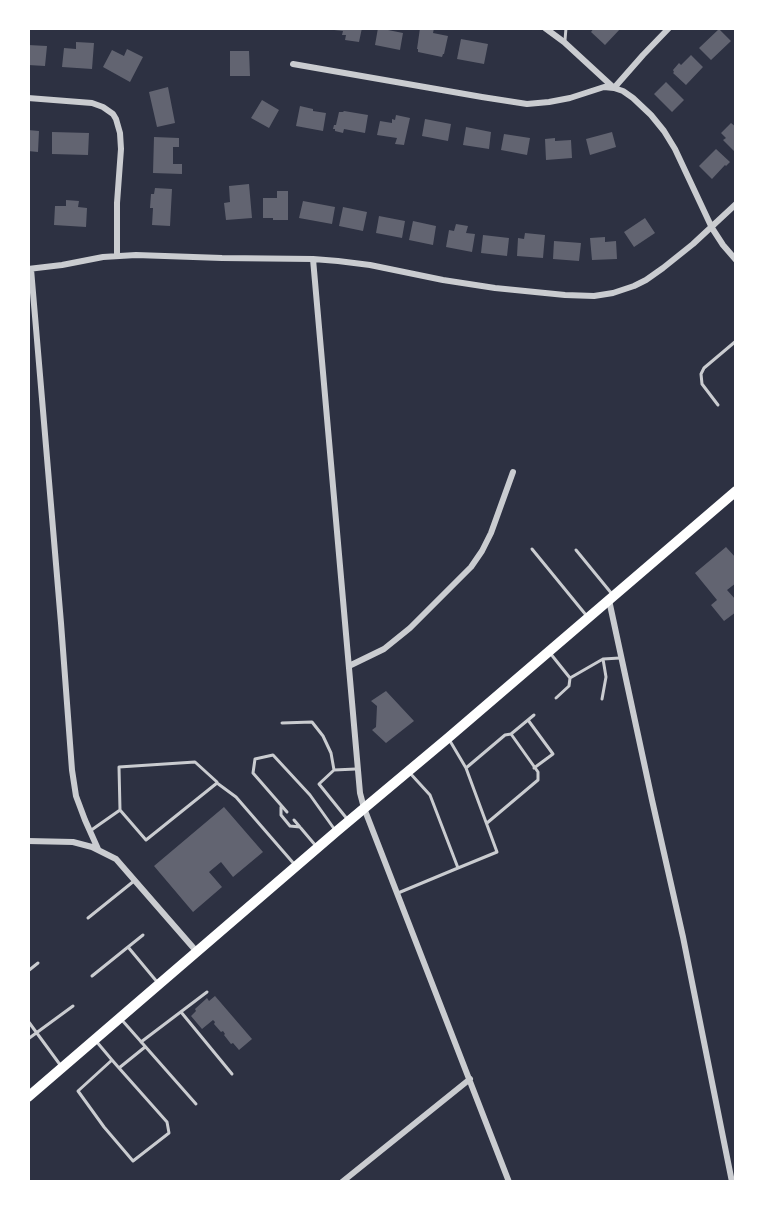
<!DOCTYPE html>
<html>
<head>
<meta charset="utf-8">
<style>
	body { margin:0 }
	#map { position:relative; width:764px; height:1210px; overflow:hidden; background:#2d3142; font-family:"Fira Sans",sans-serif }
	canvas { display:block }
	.frame { position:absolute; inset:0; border:30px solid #fff; pointer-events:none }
</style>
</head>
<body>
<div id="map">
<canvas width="764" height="1210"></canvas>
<div class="frame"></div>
</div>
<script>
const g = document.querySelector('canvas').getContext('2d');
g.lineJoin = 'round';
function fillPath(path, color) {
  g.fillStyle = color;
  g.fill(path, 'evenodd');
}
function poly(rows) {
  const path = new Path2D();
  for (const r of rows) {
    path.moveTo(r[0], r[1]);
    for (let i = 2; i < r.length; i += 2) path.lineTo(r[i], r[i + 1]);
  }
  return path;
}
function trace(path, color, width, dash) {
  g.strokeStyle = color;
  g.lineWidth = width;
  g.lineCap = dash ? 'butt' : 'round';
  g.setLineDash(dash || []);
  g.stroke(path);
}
fillPath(poly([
	[334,28,362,28,359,42,345,40,346,35,342,35,343,31,334,30],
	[378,28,403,33,400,50,375,45],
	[420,28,434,28,433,33,448,36,444,54,443,54,442,57,418,52,418,49,417,49],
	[594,28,621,28,605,45,591,32],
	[719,29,731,41,711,60,699,48],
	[461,39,488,44,484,64,457,59],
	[76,42,94,43,92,69,62,67,64,48,76,49],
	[28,45,47,46,45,66,28,65],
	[127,49,143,57,130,82,103,67,112,50,124,56],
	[230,51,249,51,250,76,230,76],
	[691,55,703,67,686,85,673,73,674,72,673,70,679,63,681,65],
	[666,82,684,100,672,112,654,94],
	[168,87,175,123,157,127,149,92],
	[262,100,279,110,269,128,251,118],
	[300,106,313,109,313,111,326,113,323,131,296,126],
	[344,111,368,115,365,133,344,129,343,133,335,131,335,129,333,129,334,125,336,125,339,112,343,112],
	[396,115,410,118,404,145,395,144,397,138,377,135,380,121,392,123,392,119,395,120],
	[425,119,451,124,448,141,422,136],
	[731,123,736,127,736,153,723,140,726,138,721,133],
	[466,127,491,132,489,149,463,145],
	[28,130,39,131,38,152,28,151],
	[52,132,89,133,88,155,52,154],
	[612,132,616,147,590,155,586,139],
	[504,134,530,138,527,155,501,150],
	[154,137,179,138,179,147,173,147,173,164,182,164,182,174,153,173],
	[555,138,555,141,571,140,572,158,546,160,545,139],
	[716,149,730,162,726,166,725,165,712,179,699,166],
	[249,184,252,218,226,220,224,203,230,202,229,186],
	[155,188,172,189,170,226,152,225,153,208,150,208,151,194,154,194],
	[277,191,288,191,288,220,273,220,273,218,263,218,263,198,277,198],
	[66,200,79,201,78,207,87,208,86,227,54,225,55,206,66,206],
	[303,201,335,207,332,224,299,218],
	[343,207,367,212,363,231,339,226],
	[379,216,405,221,402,238,376,233],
	[645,218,655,233,634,247,624,232],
	[413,221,436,226,433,245,409,240],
	[456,224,468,226,466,233,475,234,472,252,446,247,449,230,454,231],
	[525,233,545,235,543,258,517,256,518,238,524,239],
	[483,235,509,238,507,256,481,253],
	[605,237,605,242,616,241,617,259,592,260,590,238],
	[554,241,581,243,579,261,553,259],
	[726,547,736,558,736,583,727,590,736,600,736,612,724,621,711,605,717,600,695,573],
	[386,691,414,721,386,743,372,730,376,727,377,706,371,701],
	[224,807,263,852,233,877,221,862,209,872,222,887,193,912,154,866],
	[215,996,252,1039,239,1050,233,1043,231,1044,224,1035,225,1034,223,1031,221,1032,214,1024,215,1022,213,1020,202,1029,191,1016,196,1011,195,1009,207,998,209,1001]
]), '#626471');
trace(poly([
	[565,40,566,28],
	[718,405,702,384,701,374,704,368,736,341],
	[532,549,586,615],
	[576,550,612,594],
	[550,653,570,678,569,686,556,698],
	[570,678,603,659,620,658],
	[602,699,606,677,603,659],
	[528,720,553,754,534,768],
	[282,723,312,722,323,736,331,753,334,770,319,784,348,820],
	[450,741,466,768,497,852,458,868],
	[466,768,505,735,511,734],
	[334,770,356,769],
	[281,807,281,815,290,826,300,827],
	[120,810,119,767,195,762,217,782],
	[287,812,253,773,255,759,273,755,310,795,335,830],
	[294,820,316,846],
	[487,823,538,780,538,772,511,734,534,715],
	[90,831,120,810,146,840,217,783,236,797,295,865],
	[398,893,458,868,430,795,409,772],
	[88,918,134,881],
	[143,935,128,947,158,983],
	[28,971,38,963],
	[92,976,128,947],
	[181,1012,232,1074],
	[121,1019,196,1104],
	[28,1021,61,1066],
	[28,1039,73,1006],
	[96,1041,112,1060,119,1068,167,1122,169,1133,133,1161,104,1127,78,1091,112,1060],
	[141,1042,207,992],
	[119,1068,145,1047]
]), '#caccd0', 3);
trace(poly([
	[545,28,564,42,614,88,623,91,633,98,651,115,664,131,675,149,712,228,723,245,736,260],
	[293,64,482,97,527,104,549,102,570,98,604,87,614,88,643,55,669,28],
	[28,98,92,103,103,107,113,114,116,119,120,133,121,149,117,203,117,255],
	[313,259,360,793,364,808,509,1182],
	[28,269,62,265,103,257,136,255,222,258,313,259,338,261,370,265,443,280,495,288,565,295,594,296,613,293,634,286,646,280,663,268,693,244,736,204],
	[31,269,61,623,72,770,76,796,85,820,98,849],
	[609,600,652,800,683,937,732,1182],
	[349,666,384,649,410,628,471,567,482,551,491,533,513,472],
	[28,841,73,842,92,847,116,859,197,952],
	[342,1182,470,1079]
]), '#caccd0', 6);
trace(poly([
	[28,1097,337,831,448,738,736,491]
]), '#fff', 10);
</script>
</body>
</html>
